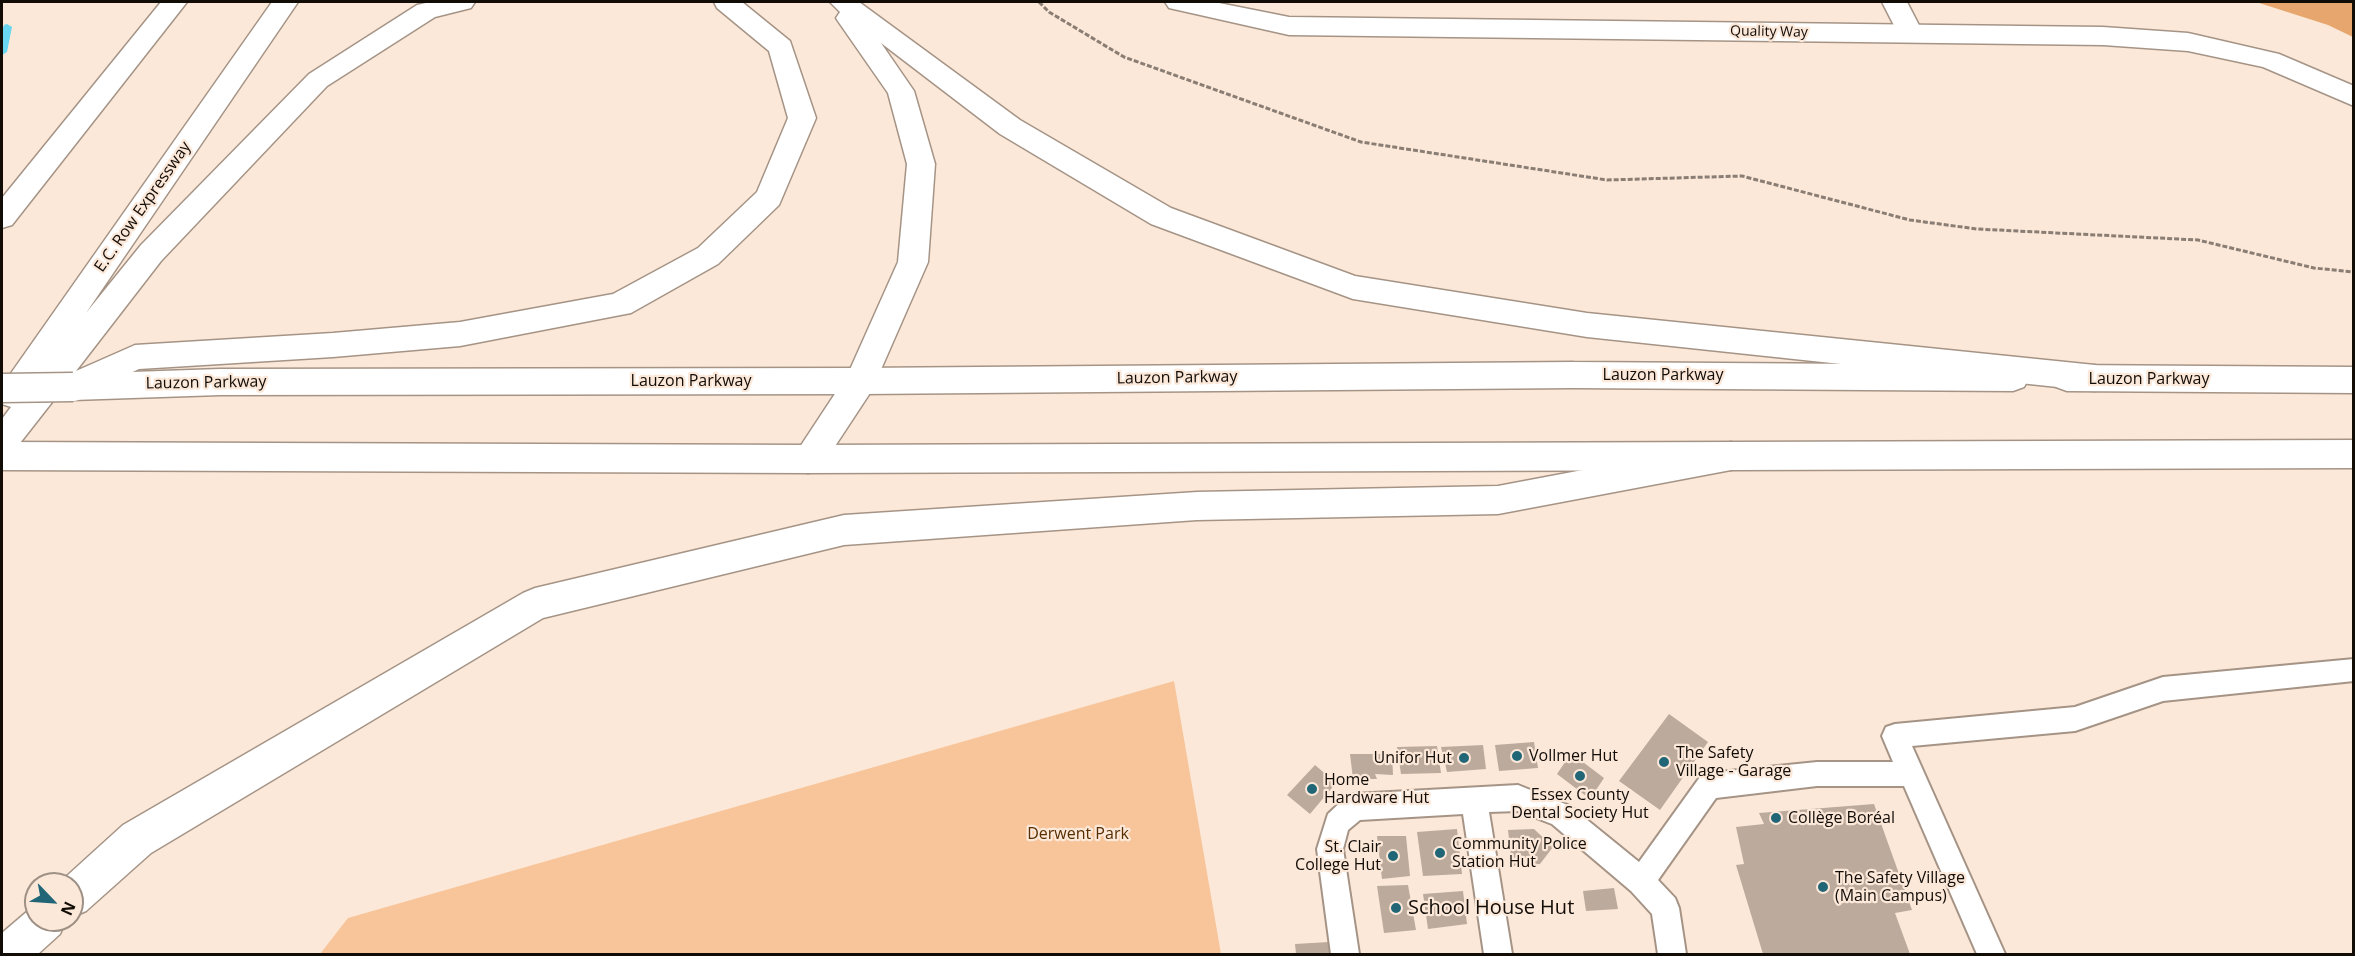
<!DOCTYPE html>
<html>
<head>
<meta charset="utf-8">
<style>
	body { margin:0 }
	#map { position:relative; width:2355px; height:956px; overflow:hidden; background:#fbe8d9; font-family:"Open Sans",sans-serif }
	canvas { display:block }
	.frame { position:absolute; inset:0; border:3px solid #120c07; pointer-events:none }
	.north { position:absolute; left:24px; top:872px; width:60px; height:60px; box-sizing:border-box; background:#fbe8d9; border:2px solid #9e9085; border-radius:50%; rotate:115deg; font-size:16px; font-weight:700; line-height:24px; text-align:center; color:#120c07 }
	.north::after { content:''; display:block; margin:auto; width:21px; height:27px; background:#216676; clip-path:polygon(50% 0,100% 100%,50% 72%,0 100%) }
</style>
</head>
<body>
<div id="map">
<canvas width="2355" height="956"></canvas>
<div class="frame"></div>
<div class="north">N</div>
</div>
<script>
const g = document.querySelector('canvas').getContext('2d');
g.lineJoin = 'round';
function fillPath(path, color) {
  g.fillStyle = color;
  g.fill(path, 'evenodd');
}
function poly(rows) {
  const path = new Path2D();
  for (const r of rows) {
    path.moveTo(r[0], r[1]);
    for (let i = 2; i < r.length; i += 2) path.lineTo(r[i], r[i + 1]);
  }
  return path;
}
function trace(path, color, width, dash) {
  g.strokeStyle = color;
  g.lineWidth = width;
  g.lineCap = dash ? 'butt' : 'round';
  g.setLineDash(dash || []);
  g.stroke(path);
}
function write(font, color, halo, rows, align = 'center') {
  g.font = font + ' "Open Sans",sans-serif';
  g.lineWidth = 4.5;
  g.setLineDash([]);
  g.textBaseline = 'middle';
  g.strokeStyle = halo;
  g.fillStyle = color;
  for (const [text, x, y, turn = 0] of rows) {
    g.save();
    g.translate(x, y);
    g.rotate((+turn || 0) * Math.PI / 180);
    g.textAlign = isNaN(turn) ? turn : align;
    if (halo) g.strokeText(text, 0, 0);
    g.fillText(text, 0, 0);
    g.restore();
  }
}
fillPath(poly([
	[1174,681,1221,954,320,954,348,918]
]), '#f8c59a');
fillPath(poly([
	[2256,2,2353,2,2353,37,2328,25]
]), '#e7a66d');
fillPath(poly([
	[7,24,12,27,7,52,2,55,2,31,4,25,7,24]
]), '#6ad7f2');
fillPath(poly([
	[1669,714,1708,742,1660,810,1619,781],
	[1534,742,1538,768,1499,771,1495,745],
	[1483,745,1486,769,1447,772,1441,747],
	[1437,746,1441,773,1401,774,1397,747],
	[1571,753,1604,778,1590,799,1557,774],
	[1350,754,1392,754,1393,775,1375,774,1377,779,1353,779],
	[1315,765,1336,783,1310,814,1287,795],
	[1874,804,1912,910,1895,913,1910,954,1763,954,1736,865,1744,864,1736,827,1764,824,1759,813],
	[1457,829,1462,874,1423,876,1417,832],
	[1534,829,1553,847,1540,864,1512,866,1508,830],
	[1377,836,1406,836,1410,876,1382,879],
	[1408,885,1416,930,1384,933,1377,886],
	[1614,888,1618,909,1586,911,1583,891],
	[1463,891,1467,924,1428,929,1423,894],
	[1329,942,1330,954,1296,954,1295,944]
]), '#bcaa9c');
const lane = poly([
	[2354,659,2354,681,2163,701,2075,731,1912,746,2005,954,1977,954,1904,786,1817,786,1716,798,1658,880,1675,898,1679,908,1686,954,1658,954,1652,914,1631,891,1552,824,1518,811,1489,812,1512,954,1484,954,1463,814,1360,820,1348,830,1343,849,1359,954,1331,954,1317,849,1328,814,1345,798,1354,794,1518,785,1570,806,1639,862,1700,777,1709,773,1817,762,1893,762,1882,736,1886,727,1895,724,2075,707,2163,677,2354,659]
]);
const street = poly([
	[1882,2,1907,2,1923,33,1919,39,1910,42,1901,39,1882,2]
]);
const secondary = poly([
	[1165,2,1214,2,1289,17,2103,27,2188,33,2279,54,2354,86,2354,106,2263,67,2188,51,2103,45,1289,35,1178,10,1169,8,1165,2],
	[1573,362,2013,365,2024,369,2029,378,2024,387,2013,391,1573,388,861,394,220,395,73,400,62,396,57,387,62,378,73,374,220,369,861,368,1573,362],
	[2067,365,2354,367,2354,393,2067,391,2056,387,2051,378,2056,369,2067,365],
	[2354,440,2354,468,808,473,2,470,2,442,808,445,2354,440]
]);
const highway = poly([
	[161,2,187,2,12,225,2,228,2,198,161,2],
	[272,2,298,2,86,313,141,245,309,74,417,5,430,2,475,2,471,8,435,17,327,86,161,261,76,371,135,345,333,333,460,322,613,294,698,248,757,192,788,118,769,51,717,8,714,2,742,2,790,41,816,118,779,205,718,264,631,313,460,346,333,357,139,369,73,400,62,396,60,392,13,452,2,455,2,419,11,407,2,404,2,386,272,2],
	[830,2,859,2,1020,120,1171,208,1355,276,1587,313,2095,365,2106,369,2111,378,2106,387,2095,391,1587,337,1353,299,1151,224,1000,134,881,43,914,91,935,164,928,262,872,390,820,469,808,473,796,469,792,459,848,374,898,262,907,164,888,93,840,24,836,18,840,12,830,2],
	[1731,442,1743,446,1747,456,1743,466,1731,470,1498,514,1197,520,844,545,543,618,151,853,86,911,72,917,72,884,58,884,123,825,523,593,535,588,844,515,1197,492,1498,486,1731,442],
	[36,904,36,920,66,920,60,934,38,954,2,954,2,933,36,904]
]);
trace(lane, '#a59486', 4);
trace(street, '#a59486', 3);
trace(secondary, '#a59486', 3);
trace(highway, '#a59486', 3);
trace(poly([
	[1039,2,1049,12,1124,57,1361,142,1607,180,1742,176,1910,220,1977,229,2198,240,2314,268,2354,272]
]), '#8a7d73', 3, [5, 2]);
fillPath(lane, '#fff');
fillPath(street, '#fff');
fillPath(secondary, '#fff');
fillPath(highway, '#fff');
const secondaryBridge = poly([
	[2,388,73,387]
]);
trace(secondaryBridge, '#a59486', 31, []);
trace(secondaryBridge, '#fff', 28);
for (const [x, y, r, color] of [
	[1517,756,6,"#216676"],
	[1464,758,6,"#216676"],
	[1664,762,6,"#216676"],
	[1580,776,6,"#216676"],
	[1312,789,6,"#216676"],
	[1776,818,6,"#216676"],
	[1440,853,6,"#216676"],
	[1393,856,6,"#216676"],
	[1823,887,6,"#216676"],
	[1396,908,6,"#216676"]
]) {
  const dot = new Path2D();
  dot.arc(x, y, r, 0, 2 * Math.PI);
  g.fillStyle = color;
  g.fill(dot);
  trace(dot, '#fbe8d9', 2);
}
write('14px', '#120c07', '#fbe8d9', [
	["Quality Way",1769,32,1]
]);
write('16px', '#120c07', '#fbe8d9', [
	["E.C. Row Expressway",143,207,-55],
	["Lauzon Parkway",1663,375],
	["Lauzon Parkway",1177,378,-1],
	["Lauzon Parkway",2149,379],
	["Lauzon Parkway",691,381],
	["Lauzon Parkway",206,383,-1]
]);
write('16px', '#120c07', '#fbe8d9', [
	["The Safety",1676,753],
	["Village - Garage",1676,771],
	["Vollmer Hut",1529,756],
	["Unifor Hut",1452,758,"right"],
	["Home",1324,780],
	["Hardware Hut",1324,798],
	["Essex County",1580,795,"center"],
	["Dental Society Hut",1580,813,"center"],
	["Collège Boréal",1788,818],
	["Community Police",1452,844],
	["Station Hut",1452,862],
	["St. Clair",1381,847,"right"],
	["College Hut",1381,865,"right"],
	["The Safety Village",1835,878],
	["(Main Campus)",1835,896]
], 'left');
write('16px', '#582e00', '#fbe8d9', [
	["Derwent Park",1078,834]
]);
write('20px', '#120c07', '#fbe8d9', [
	["School House Hut",1408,908]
], 'left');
</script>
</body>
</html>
